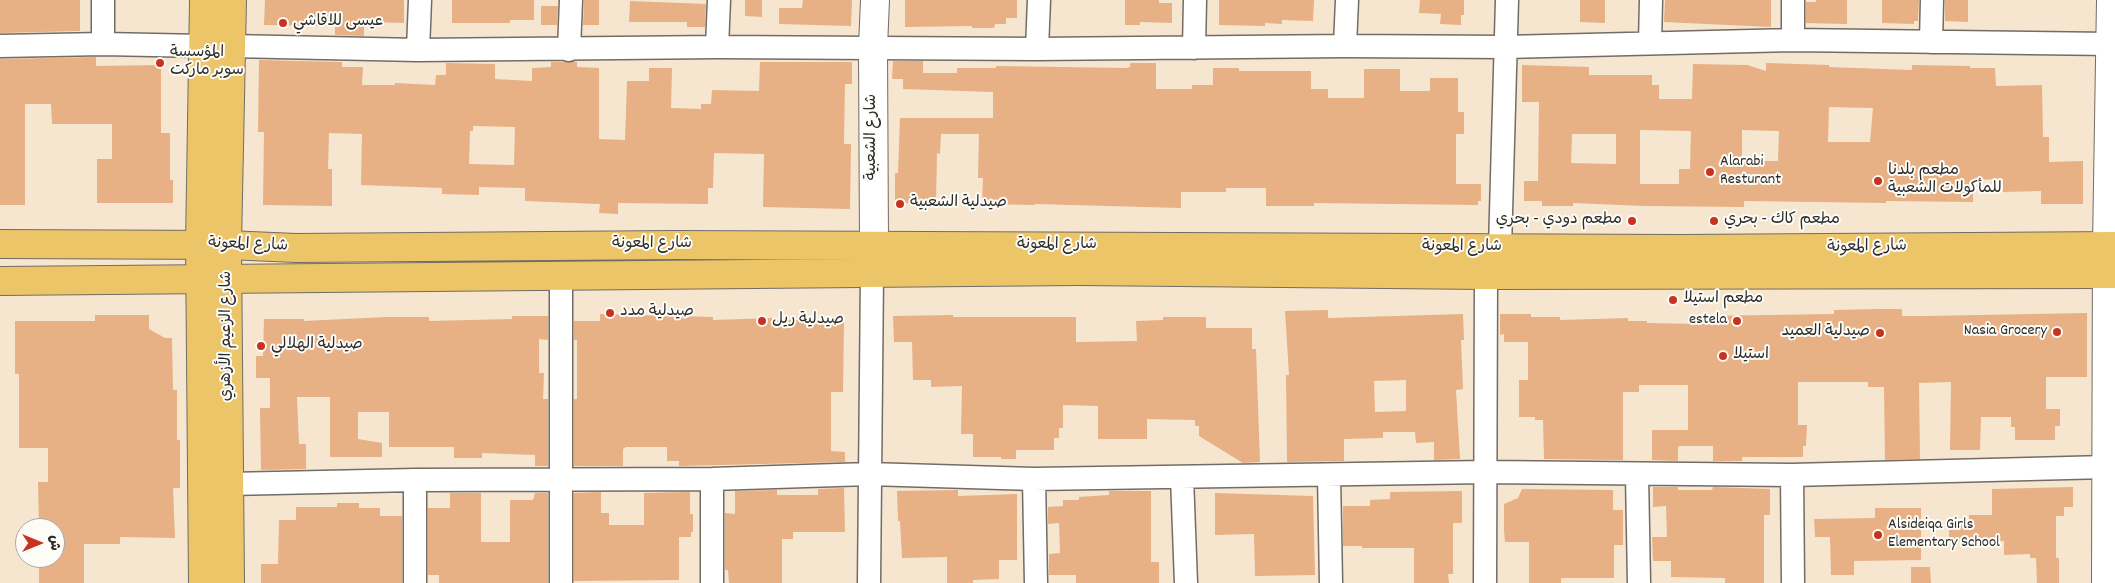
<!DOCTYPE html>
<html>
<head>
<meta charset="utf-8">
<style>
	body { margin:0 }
	#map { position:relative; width:2115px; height:583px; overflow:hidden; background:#f6e6d0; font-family:Dekko,"Playpen Sans Arabic",sans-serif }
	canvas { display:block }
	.north { position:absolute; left:15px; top:518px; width:50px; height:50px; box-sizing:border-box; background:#fdfcf7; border:1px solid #a9a8a5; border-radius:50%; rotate:90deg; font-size:14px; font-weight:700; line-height:20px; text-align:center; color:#2b2b2b }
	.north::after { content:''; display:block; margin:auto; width:18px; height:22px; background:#c8321e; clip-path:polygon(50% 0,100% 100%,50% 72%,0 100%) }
</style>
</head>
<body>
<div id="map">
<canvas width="2115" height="583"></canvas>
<div class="north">ش</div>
</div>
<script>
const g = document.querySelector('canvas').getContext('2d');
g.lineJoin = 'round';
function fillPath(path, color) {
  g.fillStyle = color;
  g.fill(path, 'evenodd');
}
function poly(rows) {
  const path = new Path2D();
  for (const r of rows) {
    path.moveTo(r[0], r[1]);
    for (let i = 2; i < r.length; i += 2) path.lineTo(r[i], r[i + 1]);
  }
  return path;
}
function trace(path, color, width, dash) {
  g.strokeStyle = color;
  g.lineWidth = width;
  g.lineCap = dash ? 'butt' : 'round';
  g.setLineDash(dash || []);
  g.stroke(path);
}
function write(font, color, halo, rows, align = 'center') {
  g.font = font + ' Dekko,"Playpen Sans Arabic",sans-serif';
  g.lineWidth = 4;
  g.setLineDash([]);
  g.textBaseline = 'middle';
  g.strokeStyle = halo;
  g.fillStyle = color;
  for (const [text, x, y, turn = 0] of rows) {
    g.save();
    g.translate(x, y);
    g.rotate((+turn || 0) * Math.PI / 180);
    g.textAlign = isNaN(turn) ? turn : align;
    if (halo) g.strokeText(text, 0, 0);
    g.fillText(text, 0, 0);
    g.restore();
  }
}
fillPath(poly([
	[0,0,80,0,80,31,0,33],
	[265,0,404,0,404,23,368,22,368,26,364,26,364,36,335,35,335,26,264,25],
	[452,0,534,0,534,20,510,20,510,23,452,23],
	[584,0,599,0,599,25,583,25],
	[745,0,762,0,762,17,745,16],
	[803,0,852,0,851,26,779,24,779,8,802,8],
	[905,0,1017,0,1017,18,1006,18,1006,24,995,24,994,28,972,28,972,26,905,27],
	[1125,0,1159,0,1159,3,1172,3,1172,23,1140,22,1140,25,1125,25],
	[1219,0,1314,0,1313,21,1282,20,1282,24,1265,23,1265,26,1219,25],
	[1420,0,1464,0,1464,15,1461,15,1461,25,1440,24,1441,14,1419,13],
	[1580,0,1605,0,1605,23,1580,22],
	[1665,0,1771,0,1771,27,1664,22],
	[1816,0,1847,0,1847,24,1806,23,1806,2,1816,2],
	[1882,0,1919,0,1918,21,1914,21,1914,24,1882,23],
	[1945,0,1968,0,1968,22,1945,21],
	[630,1,706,4,705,27,687,27,687,22,629,22],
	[541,6,558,6,557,25,541,25],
	[96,57,96,66,161,65,161,133,170,133,170,180,173,180,173,203,97,203,97,159,112,159,112,124,52,124,51,104,25,104,25,205,0,205,0,59],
	[259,60,342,62,342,67,363,67,362,85,395,85,395,83,435,85,436,75,446,75,446,63,495,64,495,79,532,81,532,68,551,67,551,62,577,62,577,67,599,68,599,139,625,140,627,81,649,81,649,68,672,68,671,108,701,109,701,104,711,104,712,90,759,91,760,62,852,62,852,84,845,84,844,144,851,144,850,209,763,207,764,154,714,153,713,188,708,188,708,204,618,203,618,214,599,213,600,204,525,201,525,188,479,187,479,195,442,194,442,188,361,185,362,134,329,133,328,169,332,169,332,206,263,205,264,132,258,132],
	[473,126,515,127,514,165,469,164,470,131,473,131],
	[893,61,923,61,923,73,957,73,957,68,996,68,996,66,1127,68,1130,67,1130,63,1156,63,1156,89,1192,89,1192,85,1213,85,1213,68,1239,68,1239,71,1311,71,1311,89,1328,89,1328,98,1364,98,1364,69,1400,69,1400,91,1430,91,1430,78,1458,78,1458,112,1464,112,1464,134,1456,134,1456,184,1481,184,1481,201,1478,201,1478,205,1314,203,1314,206,1266,206,1266,188,1226,188,1226,192,1181,192,1181,208,1035,204,1035,205,982,204,983,178,978,178,979,134,941,134,940,154,937,153,936,204,895,203,895,173,898,173,900,118,993,118,993,92,903,89,903,79,892,79],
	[1766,63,1829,65,1829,67,1912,70,1912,65,1970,66,1970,68,1995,68,1996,86,2042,85,2043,137,2049,137,2049,162,2083,161,2083,204,2041,204,2041,191,2003,192,2003,179,1973,180,1973,202,1886,201,1886,203,1744,201,1744,207,1645,206,1573,203,1573,206,1542,206,1542,201,1524,201,1524,181,1538,181,1539,102,1522,102,1522,65,1589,67,1589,75,1652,75,1652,85,1659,85,1659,99,1692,99,1693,64,1747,65,1766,71],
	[1829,107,1873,108,1870,142,1828,142],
	[1640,130,1691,131,1690,169,1679,169,1679,184,1640,184],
	[1742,130,1779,131,1778,161,1742,161],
	[1572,134,1616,134,1616,164,1571,163],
	[1879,309,1902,309,1902,316,1926,316,2087,313,2087,377,2046,377,2046,409,2060,409,2060,426,2055,426,2055,440,2015,440,2015,427,2011,427,2011,417,1981,417,1980,450,1950,450,1951,382,1919,383,1920,459,1885,460,1884,387,1868,387,1868,382,1798,382,1798,425,1807,425,1806,446,1803,446,1803,457,1742,457,1742,461,1713,461,1713,446,1680,446,1678,447,1678,461,1652,460,1652,430,1688,430,1688,385,1639,385,1639,392,1623,392,1623,460,1544,459,1543,420,1535,420,1535,417,1519,417,1519,380,1528,380,1528,342,1504,342,1504,334,1500,335,1500,314,1531,314,1531,317,1560,317,1560,320,1628,318,1628,321,1647,321,1647,323,1702,324,1702,316,1834,314,1834,310],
	[1328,310,1328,318,1463,314,1464,340,1461,340,1463,389,1456,390,1460,459,1434,460,1434,442,1416,443,1415,432,1383,432,1383,438,1344,439,1344,461,1287,462,1286,375,1289,375,1285,311],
	[1406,380,1406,411,1375,412,1374,381],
	[600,314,713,317,713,320,773,318,773,320,844,320,843,392,831,392,831,451,845,452,845,462,679,466,679,461,667,461,667,447,626,447,623,449,623,466,574,466,574,399,577,399,577,340,574,340,574,321,600,321],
	[95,315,149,315,149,329,165,338,172,338,173,390,177,390,177,440,180,440,180,488,173,488,175,538,120,537,120,544,84,544,84,583,39,583,39,561,55,561,55,528,39,528,38,482,48,482,48,448,19,448,19,374,15,374,15,321,95,321],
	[953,315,953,317,1076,317,1076,342,1137,341,1136,321,1163,320,1163,317,1206,317,1206,328,1252,328,1252,349,1256,349,1260,462,1243,463,1199,436,1199,426,1195,426,1195,420,1147,419,1147,439,1098,439,1098,406,1063,405,1063,428,1059,428,1059,438,1054,438,1054,450,1016,450,1016,459,1001,459,1001,457,973,457,973,434,961,434,962,386,931,387,931,380,913,380,912,342,894,342,893,316],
	[512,316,548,316,548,340,539,339,539,373,544,373,543,399,548,399,548,466,535,466,535,455,482,453,482,458,454,458,454,447,389,447,389,412,358,412,358,439,382,443,382,457,330,457,330,397,297,397,299,444,306,444,306,469,261,470,260,408,270,408,270,378,256,378,256,356,263,356,264,319,304,319,304,321,386,317,429,317,429,321,512,319],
	[1653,487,1678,487,1678,490,1712,490,1713,487,1770,489,1770,515,1764,515,1764,583,1725,583,1725,578,1671,577,1671,561,1653,561,1652,537,1667,537,1666,506,1653,507],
	[2073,487,2073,507,2064,507,2064,516,2056,516,2056,558,2059,558,2059,583,2037,583,2036,558,2030,558,2030,554,2004,555,2004,541,1949,542,1949,524,1969,524,1969,515,1992,515,1992,489],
	[844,488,845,532,793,532,793,539,782,539,782,583,729,583,728,570,725,570,725,513,735,514,735,491,777,490,777,495,818,495,818,489],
	[1522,489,1613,490,1613,510,1623,510,1623,545,1614,545,1614,578,1561,578,1561,583,1529,583,1529,542,1505,542,1504,530,1504,504,1518,498],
	[958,490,958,496,1017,494,1017,560,999,560,999,579,973,580,973,583,947,583,947,557,902,558,900,521,898,521,897,491],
	[1109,491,1151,491,1151,562,1159,562,1159,583,1076,583,1076,575,1049,575,1049,554,1060,553,1059,523,1048,524,1048,507,1063,506,1063,500,1079,500,1079,497,1109,495],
	[1462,491,1462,523,1453,523,1453,574,1448,574,1449,583,1414,583,1414,548,1362,548,1362,546,1343,546,1343,506,1370,506,1370,500,1390,499,1390,492],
	[601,492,601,513,609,513,609,525,644,525,644,493,690,492,690,514,693,514,693,532,691,532,691,537,679,537,679,580,574,581,574,493],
	[450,493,481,493,481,542,510,542,510,500,533,500,535,493,548,493,548,583,439,583,439,575,428,575,428,508,450,508],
	[1215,493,1313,496,1315,575,1255,576,1254,534,1215,535],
	[337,503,359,503,359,508,380,508,380,516,402,516,402,583,261,583,261,564,278,564,279,520,296,520,296,507,337,507],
	[1875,508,1921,508,1921,560,1854,561,1854,575,1831,575,1830,537,1815,537,1814,519,1875,518],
	[1911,567,1930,567,1931,583,1911,583]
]), '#e7b085');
const minor = poly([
	[1793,40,1793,0],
	[1931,42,1932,0],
	[1650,43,1651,0],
	[103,44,103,0],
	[0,46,103,44,203,46],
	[231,46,418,50,717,47,1037,49,1345,46,1505,47,1793,40,2110,44,2112,52,2115,51],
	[1345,46,1347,0],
	[717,47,719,0],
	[1194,48,1195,0],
	[1037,49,1039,0],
	[418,50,420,0],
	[569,50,571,0],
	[1500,248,1507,0],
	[561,274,561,583],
	[1329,475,1331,583],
	[1637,475,1639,583],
	[1792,475,1793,583],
	[1182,477,1186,583],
	[1034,479,1036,583],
	[229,484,415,480,712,479,869,474,1034,479,1486,472,1792,475,2107,467],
	[415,583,415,480],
	[712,583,712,479],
	[869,583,872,273],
	[1485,583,1486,275]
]);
const tertiary = poly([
	[872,269,874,246,873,47,875,0],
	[2106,583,2107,246,2111,0]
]);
const primary = poly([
	[203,583,200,245,204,0],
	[230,583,227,245,232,0]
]);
const trunk = poly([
	[0,244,227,245,296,248,675,245,1680,249,2115,246],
	[0,281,1078,271,1486,275,2115,274]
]);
trace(minor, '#726c65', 25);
trace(tertiary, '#726c65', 30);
trace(primary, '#726c65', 30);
trace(trunk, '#726c65', 30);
trace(minor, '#fff', 22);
trace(tertiary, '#fff', 28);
trace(primary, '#edc569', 28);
trace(trunk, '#edc569', 28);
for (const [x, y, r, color] of [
	[283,23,5,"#c8321e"],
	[160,63,5,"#c8321e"],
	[1710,172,5,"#c8321e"],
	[1878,181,5,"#c8321e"],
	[900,204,5,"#c8321e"],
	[1632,221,5,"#c8321e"],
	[1714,221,5,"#c8321e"],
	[1673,300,5,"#c8321e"],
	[610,313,5,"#c8321e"],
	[762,321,5,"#c8321e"],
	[1737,321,5,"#c8321e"],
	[2057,332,5,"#c8321e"],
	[1880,333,5,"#c8321e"],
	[261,346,5,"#c8321e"],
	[1723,356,5,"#c8321e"],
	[1878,535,5,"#c8321e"]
]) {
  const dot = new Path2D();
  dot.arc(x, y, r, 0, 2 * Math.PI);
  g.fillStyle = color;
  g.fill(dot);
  trace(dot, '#fdfcf7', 2);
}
write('16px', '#2b2b2b', '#fdfcf7', [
	["عيسى للاقاشي",293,23],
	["المؤسسة",170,54],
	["سوبر ماركت",170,72],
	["Alarabi",1720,163],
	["Resturant",1720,181],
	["مطعم بلدنا",1888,172],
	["للمأكولات الشعبية",1888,190],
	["صيدلية الشعبية",910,204],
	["مطعم دودي - بحري",1622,221,"right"],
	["مطعم كاك - بحري",1724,221],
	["مطعم استيلا",1683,300],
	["صيدلية مدد",620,313],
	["صيدلية ريل",772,321],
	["estela",1727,321,"right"],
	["Nasia Grocery",2047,332,"right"],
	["صيدلية العميد",1870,333,"right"],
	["صيدلية الهلالي",271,346],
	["استيلا",1733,356],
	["Alsideiqa Girls",1888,526],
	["Elementary School",1888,544]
], 'left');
write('16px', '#2b2b2b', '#fdfcf7', [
	["شارع الشعبية",873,137,-90],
	["شارع المعونة",652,245],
	["شارع المعونة",248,246,2],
	["شارع المعونة",1057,246],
	["شارع المعونة",1462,248],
	["شارع المعونة",1867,248,-1],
	["شارع الزعيم الأزهري",228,336,-90]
]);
</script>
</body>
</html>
